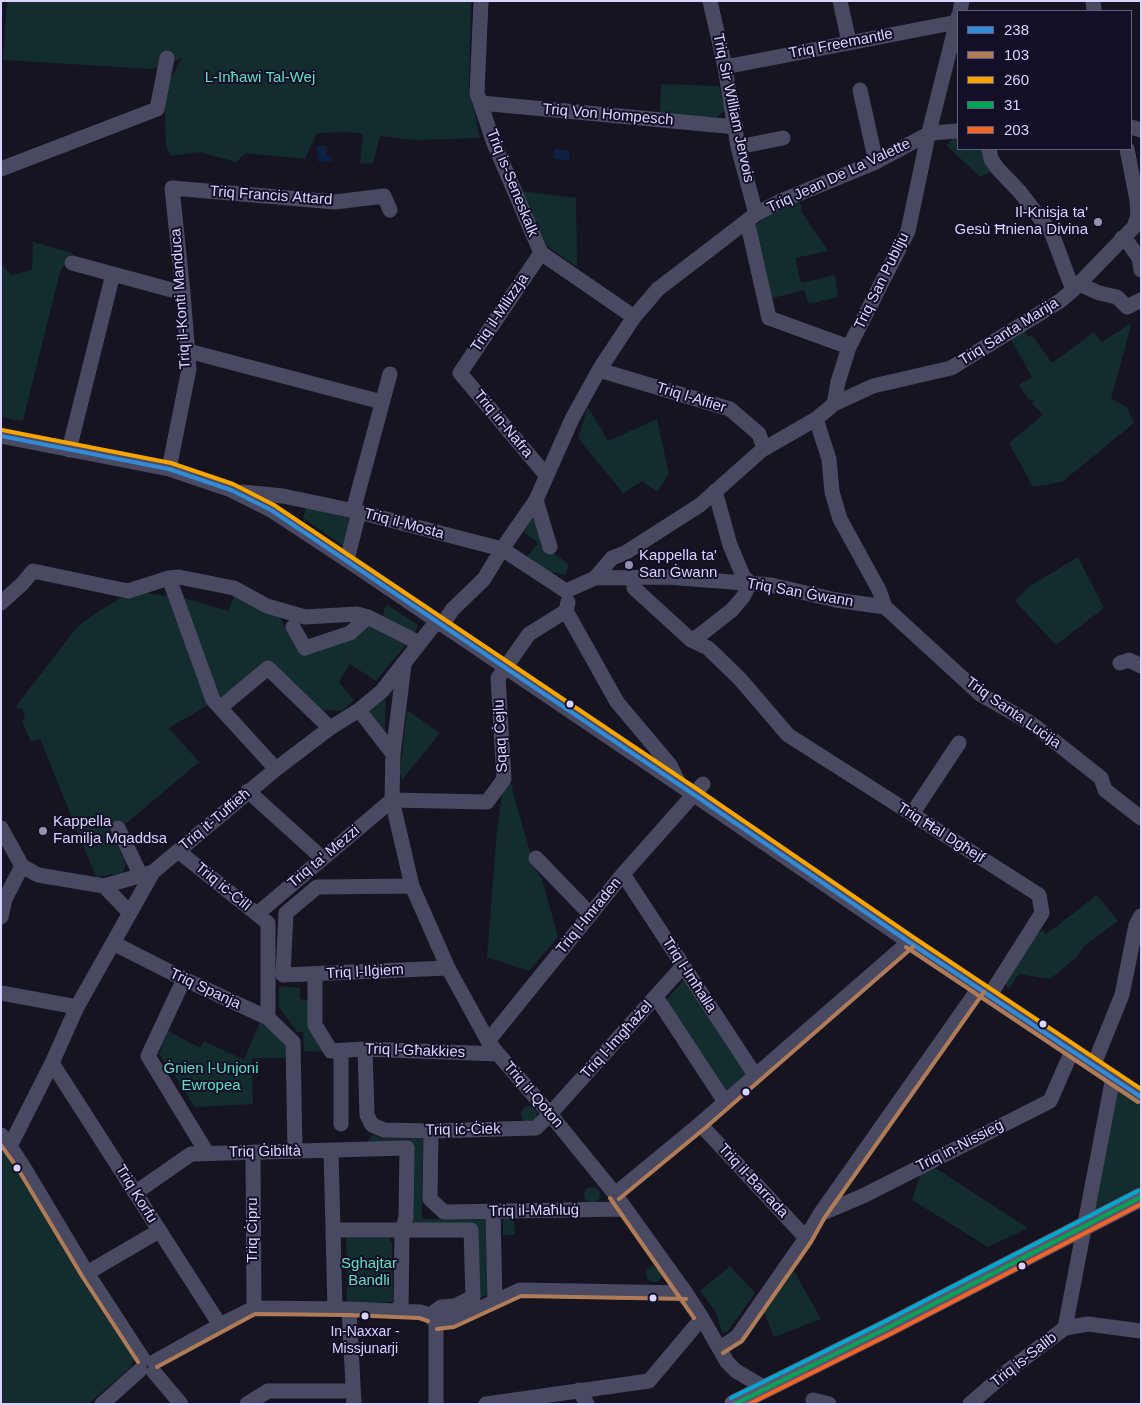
<!DOCTYPE html>
<html>
<head>
<meta charset="utf-8">
<style>
	body { margin:0 }
	#map { position:relative; width:1142px; height:1405px; overflow:hidden; background:#161421; font-family:Helvetica,sans-serif }
	canvas { display:block }
	.frame { position:absolute; inset:0; border:2px solid #d9d4ff; pointer-events:none }
	.legend { position:absolute; left:957px; top:10px; width:175px; height:140px; box-sizing:border-box; background:#130f26; border:1px solid #625e7d; margin:0; padding:6px 9px; list-style:none; font-size:15px; color:#d9d4ff }
	.legend li { display:flex; align-items:center; gap:10px; height:25px }
	.legend b { width:25px; border:1px solid #625e7d }
</style>
</head>
<body>
<div id="map">
<canvas width="1142" height="1405"></canvas>
<div class="frame"></div>
<ul class="legend">
<li><b style="height:6px;background:#338bd7"></b>238</li>
<li><b style="height:6px;background:#b07c57"></b>103</li>
<li><b style="height:6px;background:#f7a600"></b>260</li>
<li><b style="height:6px;background:#00a651"></b>31</li>
<li><b style="height:6px;background:#f26522"></b>203</li>
</ul>
</div>
<script>
const g = document.querySelector('canvas').getContext('2d');
g.lineJoin = 'round';
function fillPath(path, color) {
  g.fillStyle = color;
  g.fill(path, 'evenodd');
}
function poly(rows) {
  const path = new Path2D();
  for (const r of rows) {
    if (r.length === 3) {
      path.moveTo(r[0] + r[2], r[1]);
      path.arc(r[0], r[1], r[2], 0, 2 * Math.PI);
      continue;
    }
    path.moveTo(r[0], r[1]);
    for (let i = 2; i < r.length; i += 2) path.lineTo(r[i], r[i + 1]);
  }
  return path;
}
function trace(path, color, width, dash) {
  g.strokeStyle = color;
  g.lineWidth = width;
  g.lineCap = dash ? 'butt' : 'round';
  g.setLineDash(dash || []);
  g.stroke(path);
}
function write(font, color, halo, rows, align = 'center') {
  g.font = font + ' Helvetica,sans-serif';
  g.lineWidth = 4;
  g.setLineDash([]);
  g.textBaseline = 'middle';
  g.strokeStyle = halo;
  g.fillStyle = color;
  for (const [text, x, y, turn = 0] of rows) {
    g.save();
    g.translate(x, y);
    g.rotate((+turn || 0) * Math.PI / 180);
    g.textAlign = isNaN(turn) ? turn : align;
    if (halo) g.strokeText(text, 0, 0);
    g.fillText(text, 0, 0);
    g.restore();
  }
}
fillPath(poly([
	[7,1,471,1,469,87,480,138,414,140,380,136,373,163,360,164,363,134,348,132,317,133,305,159,246,153,236,162,199,152,171,156,166,146,164,91,182,58,152,69,3,60],
	[661,84,719,86,726,109,717,117,669,116,660,112],
	[955,138,958,138,958,149,985,149,991,172,980,177,947,146,949,142],
	[521,191,576,198,577,267,547,246],
	[796,200,802,206,801,211,828,251,795,258,801,283,835,275,838,297,809,304,804,290,769,299,753,226],
	[33,242,72,253,60,272,23,420,16,420,1,417,1,264,11,275,32,270],
	[1132,322,1111,399,1127,407,1134,423,1062,482,1033,487,1009,443,1043,415,1032,403,1034,401,1028,399,1019,385,1032,377,1009,336,1023,328,1028,337,1032,335,1052,363,1094,332,1102,342],
	[588,407,608,441,657,419,669,474,657,492,642,481,623,493,578,438],
	[306,507,354,519,346,548,303,518],
	[534,516,544,545,569,565,565,575,546,571,526,558,538,543,524,532],
	[1078,557,1104,608,1056,645,1015,601,1030,586],
	[137,592,168,596,208,705,169,728,199,762,123,826,118,825,110,829,126,864,123,873,96,877,40,739,31,742,22,721,25,719,22,708,18,709,16,706,78,626,96,613,119,599],
	[242,595,279,613,283,624,294,644,371,622,409,641,376,681,350,664,339,682,354,700,342,711,321,710,267,661,236,688,219,698,181,597,228,611,234,597],
	[386,604,418,625,414,636,381,622],
	[386,691,385,731,367,708],
	[407,710,440,733,402,780,400,772],
	[512,784,513,793,535,868,542,879,558,937,529,971,487,957,497,830,503,785],
	[1097,895,1118,921,1084,946,1076,958,1050,979,1019,974,1008,990,1005,981,1033,937,1043,930,1045,935],
	[685,979,749,1075,728,1096,665,1001],
	[279,986,300,988,300,999,308,1000,327,1052,304,1051,303,1032,297,1032,279,1007],
	[260,1022,285,1041,288,1058,252,1058,253,1104,195,1107,173,1073,159,1054,168,1031,200,1048,204,1041,244,1060],
	[1113,1077,1141,1097,1141,1197,1084,1227],
	[529,1114,8],
	[373,1135,381,1138,423,1139,422,1219,486,1219,489,1294,476,1300,475,1227,413,1227,410,1146,365,1144],
	[1,1146,7,1152,135,1358,129,1369,88,1404,1,1404],
	[932,1166,1028,1228,988,1247,912,1200,921,1172],
	[592,1195,8],
	[505,1218,514,1218,515,1235,503,1235,503,1220],
	[346,1238,389,1238,392,1243,393,1302,347,1303],
	[730,1266,755,1293,728,1331,722,1333,716,1312,700,1291],
	[654,1274,8],
	[793,1269,821,1319,774,1337,763,1310]
]), '#132c2d');
fillPath(poly([
	[317,146,326,146,327,156,332,156,332,161,318,162],
	[554,149,569,151,570,160,554,159]
]), '#0d2144');
trace(poly([
	[481,1,477,93,493,141,541,253,634,317],
	[710,1,725,67,738,147,756,214],
	[840,1,849,42],
	[1093,1,1094,11],
	[960,11,962,1],
	[725,67,957,22],
	[860,90,876,162],
	[481,103,736,127],
	[1131,127,1141,130],
	[738,147,783,138],
	[989,149,991,159,998,169,1020,192,1052,234,1073,290],
	[1127,149,1137,200,1141,201],
	[1,169,157,109,167,58],
	[747,221,769,318,849,347],
	[1122,238,1129,244,1139,258,1141,270],
	[541,253,460,373,546,475],
	[72,263,183,293],
	[1079,284,1099,293,1117,297,1127,307,1141,300],
	[188,351,382,402],
	[599,370,730,409,759,434,763,446,762,450],
	[834,404,838,382,849,347,908,231,928,136,958,17],
	[816,419,829,459,832,492,840,519,879,590,885,607,980,694,1029,722,1044,733,1101,778,1105,790,1141,818],
	[1,436,169,469,231,490,271,510,347,560,693,794,909,942,1141,1097],
	[69,450,113,274],
	[169,469,189,369,183,293,172,188,335,202,384,196,390,210],
	[715,491,730,545,743,576,750,583],
	[242,492,283,496,359,512,502,549,566,591],
	[536,500,550,547],
	[353,511,390,374],
	[347,560,359,512],
	[169,578,213,700,276,769],
	[595,578,667,577,771,585,836,600,885,607],
	[634,578,634,588,691,640,708,648,740,679,788,735,1039,895,1042,913,990,995],
	[566,591,595,578,612,558,625,553,700,505,762,450,816,419,834,404,873,386,951,368,1060,301,1073,290,1134,227,1138,215,1137,200],
	[568,602,566,611,617,702,670,765,679,784],
	[1,603,22,584,33,571,128,591,169,578,179,577,234,588,267,606,305,617,357,614,368,617,419,643],
	[442,625,452,610,484,579,502,549,536,500,572,419,599,370,634,317,658,289,756,214,781,201,876,162,930,133,958,131],
	[293,627,305,648,350,633,368,617],
	[691,640,700,635,732,610,743,597,750,583],
	[1120,663,1129,660,1141,666],
	[404,665,393,754,392,800,412,886,448,968,488,1041,498,1054,550,1114,615,1194,686,1293,702,1318,727,1362,736,1371,765,1388],
	[221,707,268,668,330,728],
	[359,710,393,754],
	[248,791,322,858],
	[912,814,959,743],
	[1,828,22,866,38,875,104,886,153,872],
	[118,828,141,876],
	[178,851,268,923,268,1018],
	[536,858,590,914],
	[623,874,755,1075],
	[104,886,130,913],
	[412,886,317,887,286,913,283,975,448,968],
	[257,914,392,800,487,802,504,779,498,678,529,634,566,611],
	[1,917,5,899,22,866],
	[113,943,184,979,268,1018,293,1042,295,1151],
	[315,975,315,1025,331,1051,365,1049,498,1054],
	[184,979,148,1056,207,1153],
	[1,993,77,1007],
	[656,997,725,1102],
	[488,1041,623,874,703,784],
	[365,1049,367,1115,372,1125,384,1130,431,1131,536,1128,550,1114,683,966],
	[52,1063,220,1325],
	[1094,1064,1122,995,1136,925,1141,916],
	[341,1124,341,1051],
	[700,1124,806,1238],
	[431,1131,430,1199,444,1212,625,1209],
	[1,1135,10,1146,23,1166,87,1273,143,1359],
	[10,1146,52,1063,77,1007,153,872,276,769,330,728,359,710,382,691,437,621],
	[331,1151,335,1309],
	[253,1152,254,1308],
	[135,1193,191,1154,407,1148,406,1217,402,1231,401,1311],
	[615,1194,700,1124,909,942],
	[493,1212,495,1301],
	[820,1214,863,1196,1050,1101,1072,1051],
	[334,1230,471,1230,473,1297,455,1306,441,1307,430,1315],
	[87,1273,159,1231],
	[349,1309,354,1404],
	[431,1317,436,1323,436,1404],
	[436,1323,452,1321,520,1290,686,1293],
	[1065,1328,1113,1077],
	[720,1348,737,1337,806,1238,820,1214,979,988],
	[154,1362,220,1325,254,1308,349,1309,420,1312,430,1315],
	[154,1372,181,1404],
	[579,1390,587,1404],
	[813,1400,829,1404],
	[102,1404,140,1370],
	[247,1404,268,1391,353,1391],
	[486,1404,649,1381,702,1318],
	[970,1404,1009,1370,1065,1328,1088,1324,1141,1331]
]), '#4a4962', 15);
trace(poly([
	[734,1404,889,1327,1141,1197]
]), '#5e5373', 19);
trace(poly([
	[1,436,169,469,231,490,271,510,693,794,909,942,1141,1097]
]), '#338bd7', 4);
trace(poly([
	[906,947,1138,1102],
	[1,1145,18,1169,82,1276,138,1362],
	[610,1198,694,1318],
	[619,1199,704,1129,913,947],
	[437,1329,454,1327,521,1296,686,1299],
	[723,1353,742,1341,811,1242,825,1217,984,992],
	[157,1367,255,1314,349,1315,419,1318,428,1321]
]), '#b07c57', 4);
trace(poly([
	[2,430,171,463,233,484,274,505,697,789,913,937,1141,1089]
]), '#f7a600', 4);
trace(poly([
	[735,1404,889,1327,1141,1197]
]), '#00a651', 4);
trace(poly([
	[749,1404,892,1333,1141,1204]
]), '#f26522', 4);
trace(poly([
	[731,1398,886,1321,1138,1191]
]), '#00a9ce', 4);
for (const [x, y, r, color] of [
	[1098,222,5,"#9591b1"],
	[629,565,5,"#9591b1"],
	[570,704,4.5,"#d9d4ff"],
	[43,831,5,"#9591b1"],
	[1043,1024,4.5,"#d9d4ff"],
	[746,1092,4.5,"#d9d4ff"],
	[17,1168,4.5,"#d9d4ff"],
	[1022,1266,4.5,"#d9d4ff"],
	[653,1298,4.5,"#d9d4ff"],
	[365,1316,4.5,"#d9d4ff"]
]) {
  const dot = new Path2D();
  dot.arc(x, y, r, 0, 2 * Math.PI);
  g.fillStyle = color;
  g.fill(dot);
  trace(dot, '#130f26', 2);
}
write('14px', '#d9d4ff', '#130f26', [
	["In-Naxxar -",365,1332],
	["Missjunarji",365,1349]
]);
write('15px', '#d9d4ff', '#130f26', [
	["Triq Freemantle",841,44,-11],
	["Triq Sir William Jervois",733,108,78],
	["Triq Von Hompesch",608,115,5],
	["Triq Jean De La Valette",839,176,-25],
	["Triq is-Seneskalk",512,183,68],
	["Triq Francis Attard",271,196,4],
	["Triq San Publiju",882,281,-64],
	["Triq il-Konti Manduca",181,299,-94],
	["Triq il-Milizzja",500,313,-56],
	["Triq Santa Marija",1009,332,-32],
	["Triq l-Alfier",691,398,17],
	["Triq in-Nafra",503,424,50],
	["Triq il-Mosta",404,524,15],
	["Triq San Ġwann",800,593,10],
	["Triq Santa Luċija",1013,713,35],
	["Sqaq Ċejlu",501,736,-93],
	["Triq it-Tuffieħ",215,820,-40],
	["Triq Ħal Dgħejf",941,833,32],
	["Triq ta' Mezzi",324,857,-40],
	["Triq iċ-Ċilì",223,887,39],
	["Triq l-Imraden",589,916,-51],
	["Triq l-Ilġiem",365,972,-3],
	["Triq l-Imħalla",689,975,57],
	["Triq Spanja",205,989,25],
	["Triq l-Imgħażel",617,1040,-48],
	["Triq l-Għakkies",415,1051,2],
	["Triq il-Qoton",533,1095,49],
	["Triq iċ-Ċiek",463,1130,-1],
	["Triq in-Nissieġ",960,1146,-27],
	["Triq Ġibiltà",265,1152,-1],
	["Triq il-Barrada",753,1181,47],
	["Triq Korfu",136,1194,58],
	["Triq il-Maħluġ",534,1211,-1],
	["Triq Ċipru",253,1230,-90],
	["Triq is-Salib",1024,1360,-38]
]);
write('15px', '#5fe0c0', '#130f26', [
	["L-Inħawi Tal-Wej",260,78],
	["Ġnien l-Unjoni",211,1069],
	["Ewropea",211,1086],
	["Sghajtar",369,1264],
	["Bandli",369,1281]
]);
write('15px', '#d9d4ff', '#130f26', [
	["Il-Knisja ta'",1088,213,"right"],
	["Gesù Ħniena Divina",1088,230,"right"],
	["Kappella ta'",639,556],
	["San Ġwann",639,573],
	["Kappella",53,822],
	["Familja Mqaddsa",53,839]
], 'left');
</script>
</body>
</html>
